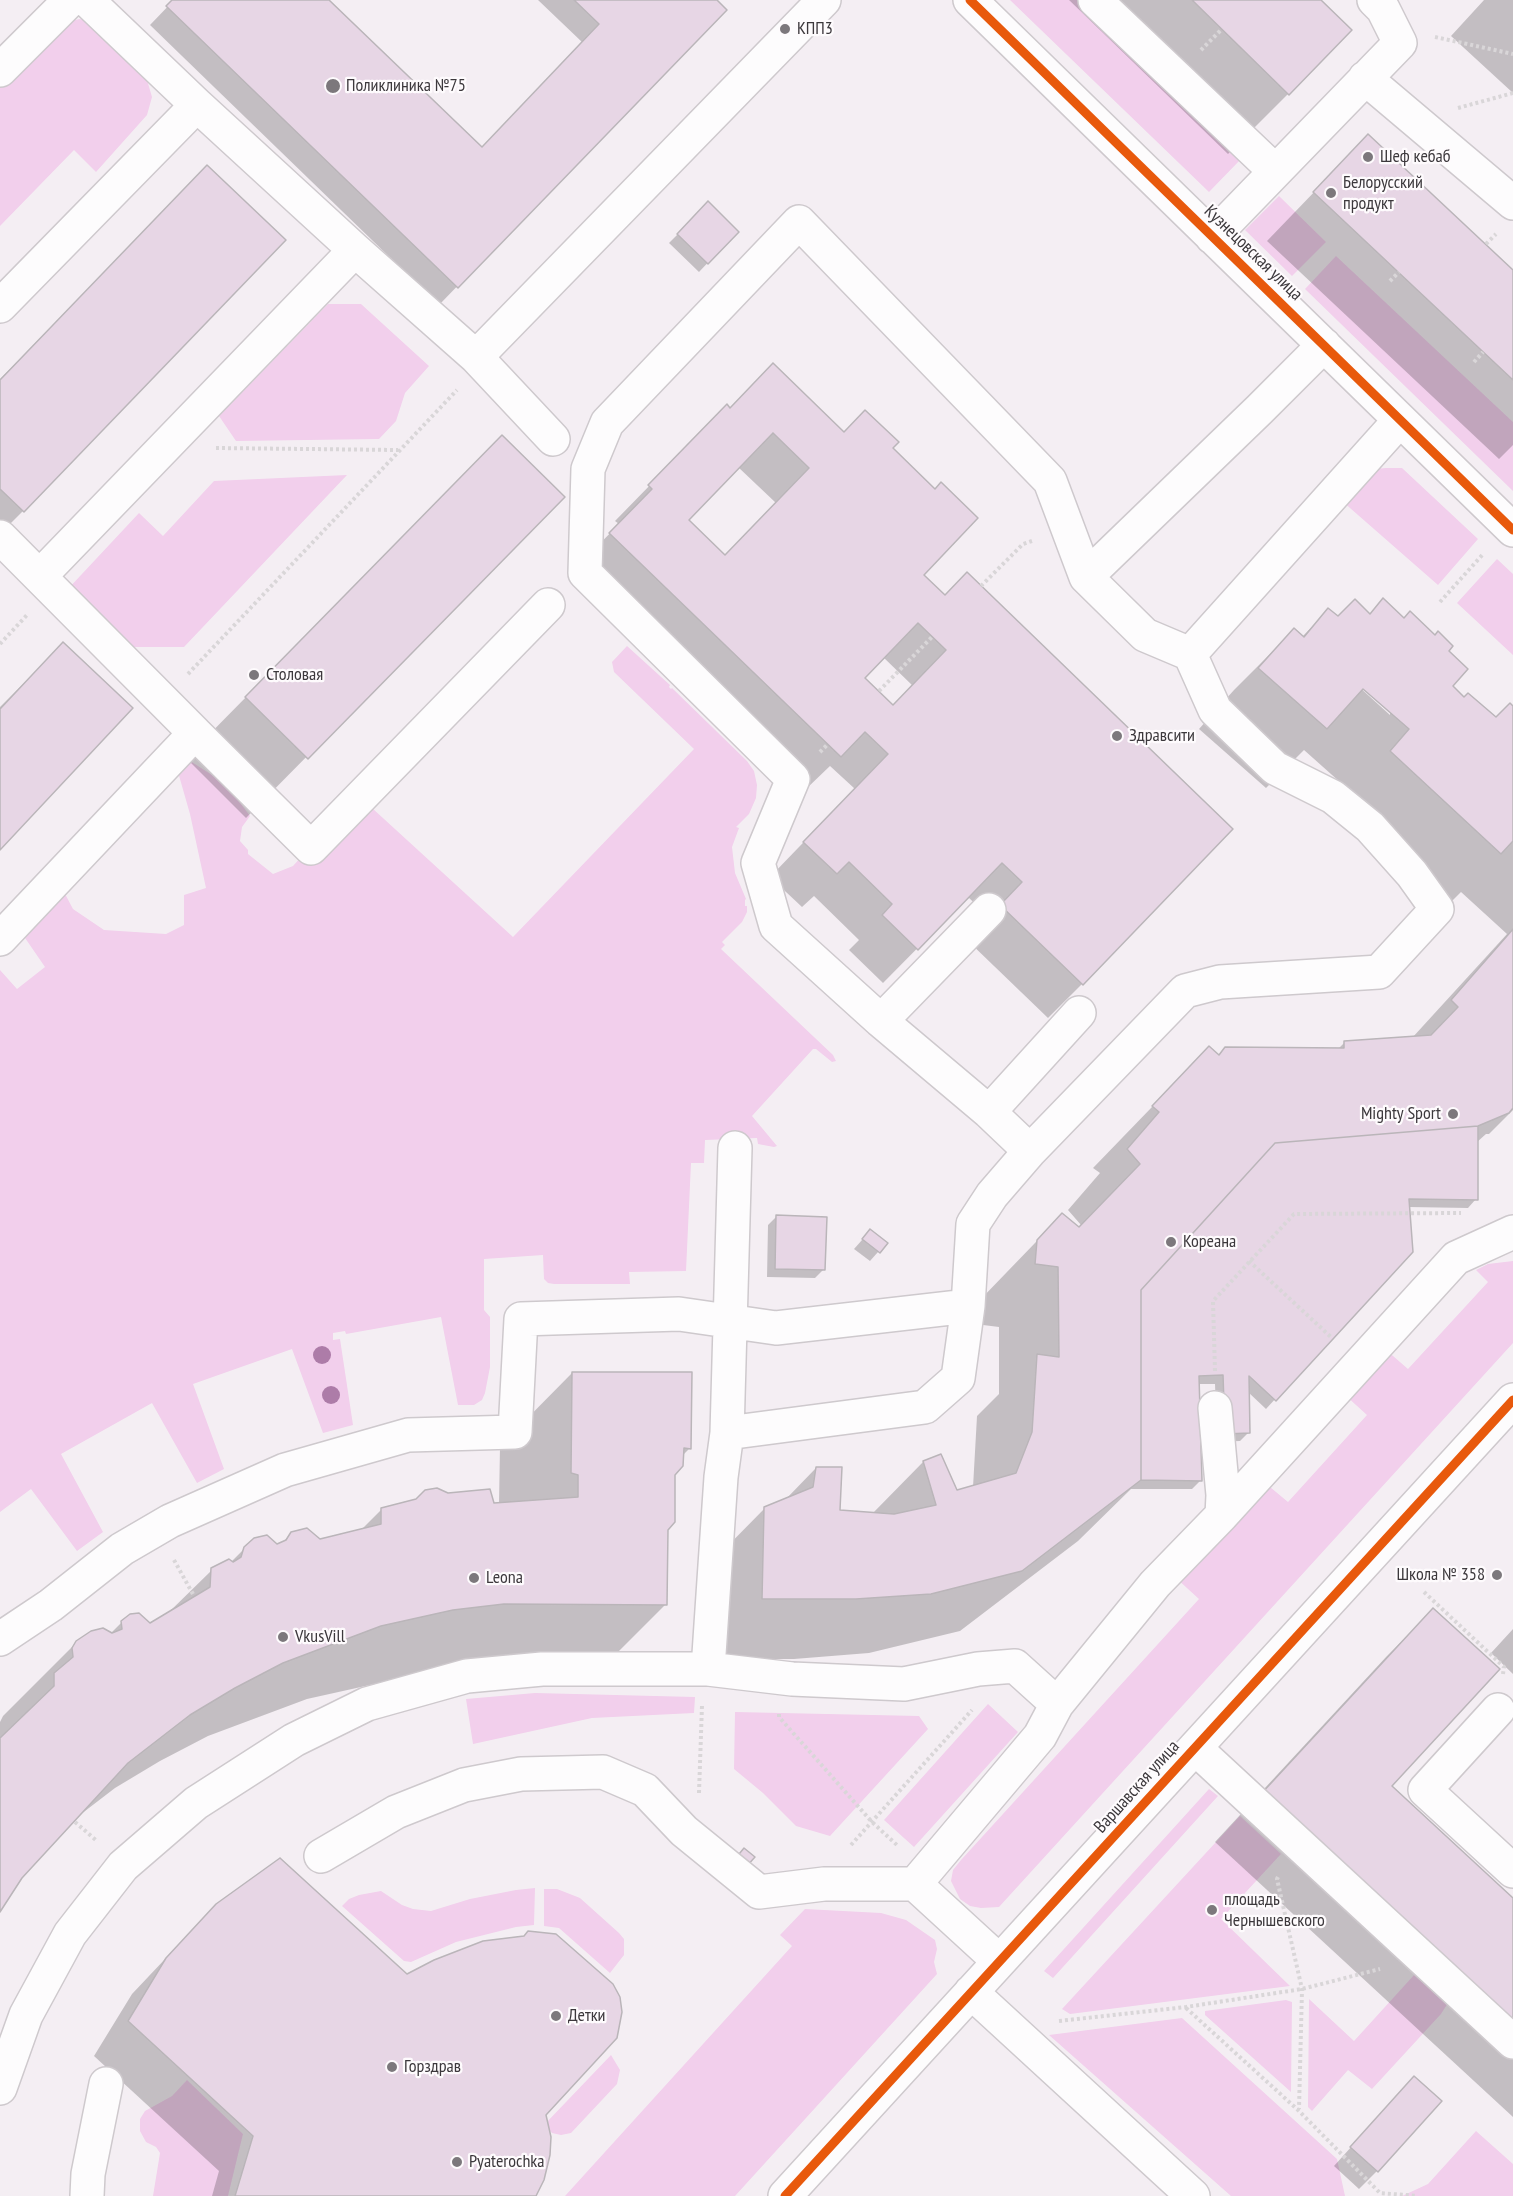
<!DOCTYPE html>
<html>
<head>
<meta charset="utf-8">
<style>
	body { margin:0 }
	canvas { display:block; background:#f4eef3 }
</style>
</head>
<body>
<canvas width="1513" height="2196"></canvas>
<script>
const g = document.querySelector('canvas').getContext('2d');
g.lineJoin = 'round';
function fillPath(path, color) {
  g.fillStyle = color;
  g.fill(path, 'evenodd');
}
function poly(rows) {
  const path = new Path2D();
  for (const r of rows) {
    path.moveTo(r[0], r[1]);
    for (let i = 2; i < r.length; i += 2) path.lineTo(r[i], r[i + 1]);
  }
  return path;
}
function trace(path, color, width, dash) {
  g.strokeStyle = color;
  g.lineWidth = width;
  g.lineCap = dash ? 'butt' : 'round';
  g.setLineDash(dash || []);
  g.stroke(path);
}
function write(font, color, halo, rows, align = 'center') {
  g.font = font + ' "PT Sans Narrow",sans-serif';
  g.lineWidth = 4.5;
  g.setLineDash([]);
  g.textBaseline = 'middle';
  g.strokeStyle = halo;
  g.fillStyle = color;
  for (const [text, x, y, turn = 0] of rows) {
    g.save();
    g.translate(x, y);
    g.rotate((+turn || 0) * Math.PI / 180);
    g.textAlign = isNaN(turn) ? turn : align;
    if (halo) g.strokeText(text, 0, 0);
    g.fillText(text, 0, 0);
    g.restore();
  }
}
fillPath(poly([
	[1010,0,1077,0,1242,158,1209,192],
	[80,19,87,21,147,80,152,97,147,115,96,172,74,150,0,226,0,87,51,40,75,20],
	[1279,196,1326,242,1292,276,1245,230],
	[1336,256,1513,422,1513,491,1305,289],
	[328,304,361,304,429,366,405,393,396,421,379,439,236,441,219,416],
	[1386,468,1402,468,1478,539,1438,585,1342,501,1375,469],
	[347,475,184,647,122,647,67,590,139,513,163,536,214,481],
	[1497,559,1513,574,1513,655,1457,603],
	[627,646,670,685,669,687,671,689,672,688,747,761,754,771,757,785,756,798,749,814,736,827,739,828,732,847,735,873,746,899,745,900,745,906,747,906,747,912,742,922,722,942,725,945,721,949,833,1055,836,1061,832,1062,816,1049,813,1049,752,1116,777,1146,774,1147,758,1144,757,1138,705,1140,704,1163,691,1163,686,1271,629,1272,630,1284,554,1284,548,1283,544,1279,543,1255,484,1259,484,1310,490,1317,490,1367,485,1393,482,1400,474,1405,458,1405,441,1317,346,1334,345,1331,333,1333,333,1340,340,1339,353,1425,323,1433,292,1349,193,1384,224,1469,197,1483,152,1403,61,1454,103,1532,77,1551,31,1489,0,1512,0,970,17,989,45,967,23,935,64,892,73,909,104,930,166,934,184,925,184,895,206,888,190,814,176,765,184,757,226,784,250,816,242,827,240,841,248,850,248,854,273,874,293,866,302,856,372,808,513,937,694,749,614,672,612,662],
	[1513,1261,1513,1343,999,1907,981,1908,970,1906,960,1899,951,1881,953,1870,961,1860,1199,1599,1176,1578,1264,1482,1288,1502,1367,1415,1345,1395,1385,1349,1408,1369,1488,1282,1476,1270,1488,1264],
	[535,1693,695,1697,694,1713,592,1718,473,1744,466,1699],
	[988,1704,1018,1732,914,1847,884,1820],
	[735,1712,919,1716,928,1729,830,1836,796,1826,763,1793,734,1769],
	[1209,1789,1218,1796,1053,1978,1044,1971],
	[1240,1816,1281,1854,1221,1919,1290,1986,1070,2014,1062,2009],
	[535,1888,534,1925,516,1927,456,1942,411,1962,404,1961,342,1906,349,1899,359,1895,381,1891,402,1905,413,1909,431,1911,470,1899,516,1890],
	[544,1889,557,1889,580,1898,619,1933,624,1939,624,1955,610,1973,559,1928,544,1926],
	[805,1909,881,1913,906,1920,935,1940,937,1949,934,1962,937,1974,735,2196,565,2196,792,1946,780,1935],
	[1414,1975,1448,2003,1441,2014,1372,2089,1348,2070,1312,2111,1308,2107,1309,1999,1354,2041],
	[1286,2000,1292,2002,1291,2092,1205,2015,1205,2011],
	[1182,2018,1337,2159,1345,2196,1231,2196,1049,2035],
	[611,2055,620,2070,617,2084,571,2133,561,2135,552,2133,544,2125],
	[187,2080,243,2134,228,2196,153,2196,160,2153,156,2147,146,2142,140,2131,140,2119,145,2111,172,2096],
	[1476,2131,1513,2164,1513,2196,1402,2196,1428,2184]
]), '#f2cfec');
fillPath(poly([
	[174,0,327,0,481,149,583,43,538,0,715,0,725,10,439,305,150,25],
	[1069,0,1319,0,1288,94,1228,154],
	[1484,0,1513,0,1513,93,1451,36],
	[1368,136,1513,273,1513,445,1499,459,1267,241],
	[207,167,23,511,0,534,0,379],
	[708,204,737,232,699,272,669,243],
	[730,409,843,433,891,448,922,575,1082,984,1048,1018,967,940,989,917,968,897,883,983,849,950,859,940,814,896,802,907,770,877,855,789,830,766,805,790,576,568,619,524,615,521,693,441],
	[738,467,776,503,724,557,686,521],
	[883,657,913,686,893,706,863,678],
	[563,497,246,818,186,758,442,498],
	[1383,600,1404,620,1447,651,1450,686,1464,699,1496,719,1513,708,1513,1110,1489,1134,1486,1134,1476,1143,1476,1199,1468,1208,1408,1207,1411,1251,1266,1409,1248,1392,1249,1432,1240,1441,1217,1442,1215,1384,1198,1384,1201,1480,1192,1489,1131,1489,1078,1541,960,1631,869,1653,794,1659,702,1659,705,1569,765,1508,784,1501,816,1468,838,1512,872,1514,923,1462,956,1491,973,1487,977,1416,999,1394,999,1327,975,1324,978,1302,1062,1215,1078,1228,1081,1225,1068,1210,1100,1173,1093,1168,1209,1048,1218,1056,1226,1048,1338,1049,1345,1042,1412,1038,1507,934,1461,892,1440,913,1350,791,1304,750,1266,788,1199,729,1234,690,1294,630,1302,637,1328,610,1337,618,1369,615],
	[1359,683,1390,711,1390,715,1357,685],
	[63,644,0,848,0,707],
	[777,1216,823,1270,815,1278,767,1277,768,1225],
	[870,1231,886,1243,870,1261,854,1249],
	[572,1373,690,1448,682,1456,674,1474,666,1529,666,1604,593,1677,430,1676,379,1683,307,1699,208,1736,160,1761,115,1788,72,1821,21,1877,0,1909,0,1722,3,1716,77,1642,110,1634,122,1622,150,1625,167,1614,212,1570,231,1562,245,1548,277,1545,282,1543,291,1534,320,1541,360,1531,382,1509,448,1495,492,1504,499,1504,500,1446],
	[1433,1610,1390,1786,1513,1900,1513,2117,1215,1842,1386,1657],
	[1513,1629,1513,1674,1491,1653],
	[182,1941,544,2115,534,2196,212,2196,219,2171,94,2056,132,1994],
	[1397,2096,1377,2171,1359,2189,1334,2166]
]), '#0003');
const building = poly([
	[172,0,329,0,482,147,599,24,574,0,717,0,727,10,458,288,166,6,172,0],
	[1192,0,1321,0,1352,30,1289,95,1192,0],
	[1368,134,1513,270,1513,380,1313,192,1368,134],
	[207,165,286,240,24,512,0,489,0,380,207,165],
	[708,201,739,232,708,264,677,234,708,201],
	[773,363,844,432,865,410,899,442,893,448,935,489,941,482,978,518,924,575,945,595,967,572,1233,829,1083,985,1000,905,1022,882,1002,863,918,950,882,915,892,904,849,862,837,874,803,842,888,754,865,732,841,757,609,533,652,489,648,485,727,404,730,408,773,363],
	[773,433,809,468,725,555,689,520,773,433],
	[918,623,946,650,893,705,865,678,918,623],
	[502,435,565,497,308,759,245,697,502,435],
	[1383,598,1404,618,1410,611,1435,635,1438,631,1453,646,1449,651,1468,669,1453,686,1464,697,1468,693,1496,717,1510,703,1513,706,1513,841,1501,854,1390,751,1409,729,1363,689,1327,729,1258,668,1294,628,1304,637,1328,608,1338,616,1355,599,1370,614,1383,598],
	[63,642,133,708,0,850,0,709,63,642],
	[1513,929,1513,1108,1509,1113,1478,1126,1275,1143,1141,1290,1141,1480,1022,1571,931,1594,856,1599,762,1599,764,1507,813,1487,816,1467,842,1467,840,1510,894,1514,936,1505,923,1461,941,1454,957,1490,1016,1473,1032,1432,1037,1354,1059,1357,1058,1267,1035,1264,1037,1240,1062,1213,1079,1227,1140,1164,1127,1149,1159,1112,1152,1106,1209,1046,1219,1055,1225,1047,1344,1048,1344,1041,1431,1035,1458,1007,1451,1000,1513,929],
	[1478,1126,1478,1200,1409,1199,1413,1252,1276,1401,1249,1376,1250,1433,1225,1434,1223,1375,1199,1376,1202,1481,1141,1480,1141,1290,1275,1143,1478,1126],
	[776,1215,827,1217,825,1270,775,1269,776,1215],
	[870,1229,888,1243,880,1253,862,1239,870,1229],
	[572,1372,692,1372,691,1449,684,1448,683,1466,675,1475,675,1522,668,1530,667,1605,504,1604,453,1610,381,1626,283,1663,235,1688,190,1715,128,1763,22,1878,0,1912,0,1738,54,1686,54,1673,73,1657,72,1648,76,1641,91,1631,103,1628,112,1633,122,1629,121,1621,130,1614,139,1613,150,1623,210,1587,211,1568,229,1559,233,1562,241,1557,244,1547,254,1538,267,1535,277,1544,286,1540,291,1532,307,1528,320,1539,381,1524,381,1508,416,1499,425,1490,437,1488,448,1493,490,1489,494,1503,578,1497,578,1475,571,1473,572,1372],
	[1433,1608,1500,1669,1392,1786,1513,1898,1513,2026,1261,1794,1433,1608],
	[744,1848,755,1857,746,1867,735,1859,744,1848],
	[280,1858,407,1974,434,1960,483,1941,524,1936,528,1931,556,1934,613,1984,620,1997,622,2012,617,2038,546,2115,551,2137,550,2155,544,2180,536,2196,235,2196,253,2136,128,2021,166,1958,216,1904,280,1858],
	[1414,2076,1442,2101,1378,2172,1350,2147,1414,2076]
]);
fillPath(building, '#e7d6e5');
trace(building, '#bab5b9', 1.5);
const minor = poly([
	[970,0,1513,530],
	[1095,0,1275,171],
	[0,70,70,0],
	[1365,78,1513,203],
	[197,105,355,250,476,357],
	[1212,237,1400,43,1383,9,1374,0],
	[0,306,197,105,87,0],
	[553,439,476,357,824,0],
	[0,537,195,733,0,939],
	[40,576,355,250],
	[1086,577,1260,409,1324,345],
	[1190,654,1145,635,1086,577,1050,481,799,222,607,423,588,469,585,573,793,779,758,863,776,926,881,1021,989,1112,1030,1151,1185,991,1220,982,1379,972,1437,909,1412,874,1370,827,1333,797,1275,768,1215,710,1190,654,1400,420],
	[195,733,311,848,548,605],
	[881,1021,989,910],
	[989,1112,1079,1013],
	[1215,1408,1223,1495,1222,1515],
	[727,1433,735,1148],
	[0,1639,51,1605,122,1549,170,1521,285,1470,408,1435,515,1432,521,1319,679,1314,776,1328,968,1306],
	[1057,1704,1155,1584,1222,1515,1456,1258,1513,1232],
	[1498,1710,1425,1790,1513,1871],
	[1195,1748,1513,2042],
	[321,1856,396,1812,464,1785,521,1774,603,1772,645,1790,684,1831,759,1892,824,1884,915,1884,999,1961],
	[915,1884,1040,1736,1057,1704,1015,1666,978,1669,904,1684,792,1679,708,1669,721,1477,727,1433,925,1407,958,1378,968,1306,973,1224,992,1195,1030,1151],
	[971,1992,1193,2196],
	[0,2088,26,2015,70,1934,123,1866,196,1803,294,1740,367,1704,467,1676,542,1669,708,1669],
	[87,2196,88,2174,106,2084],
	[785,2196,1513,1400]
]);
trace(minor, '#cec9cd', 36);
trace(poly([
	[1435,37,1513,54],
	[1201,50,1222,29],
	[1458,108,1513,93],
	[1486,244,1496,234],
	[1390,281,1399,272],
	[1474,362,1483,352],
	[216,448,398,450],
	[981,586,1023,544,1032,541],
	[1440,602,1484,553],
	[0,644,27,615],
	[188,674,457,390],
	[879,691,932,637],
	[820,752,828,744],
	[1249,1261,1332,1338],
	[1215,1371,1213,1301,1294,1214,1461,1213],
	[174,1560,194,1596],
	[1424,1592,1504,1667,1503,1674],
	[779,1714,779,1717,872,1822,898,1846],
	[699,1793,702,1705],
	[75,1822,97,1841],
	[851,1845,972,1710],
	[1278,1877,1277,1879,1302,1989,1299,2109],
	[1186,2008,1298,2110,1380,2193,1417,2196],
	[1059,2021,1186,2007,1302,1989,1380,1969]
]), '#d9d6d8', 4, [3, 3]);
trace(minor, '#fdfcfd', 33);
trace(poly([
	[970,0,1513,530],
	[785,2196,1513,1400]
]), '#e8590c', 9);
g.fillStyle = '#ad7ca8';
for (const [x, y] of [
	[322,1355],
	[331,1395]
]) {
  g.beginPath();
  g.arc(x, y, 9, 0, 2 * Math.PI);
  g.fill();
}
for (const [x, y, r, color] of [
	[785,29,6,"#7c787c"],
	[333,86,8,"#7c787c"],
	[1368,157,6,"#7c787c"],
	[1331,193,6,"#7c787c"],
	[254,675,6,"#7c787c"],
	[1117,736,6,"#7c787c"],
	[1453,1114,6,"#7c787c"],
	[1171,1242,6,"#7c787c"],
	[1497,1575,6,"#7c787c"],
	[474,1578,6,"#7c787c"],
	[283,1637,6,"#7c787c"],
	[1212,1910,6,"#7c787c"],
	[556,2016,6,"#7c787c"],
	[392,2067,6,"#7c787c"],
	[457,2162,6,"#7c787c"]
]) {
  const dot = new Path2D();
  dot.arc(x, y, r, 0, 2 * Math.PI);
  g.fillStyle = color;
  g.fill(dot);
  trace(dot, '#fefbfd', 2);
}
write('18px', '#3c383c', '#fefbfd', [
	["КПП3",797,29],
	["Поликлиника №75",346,86],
	["Шеф кебаб",1380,157],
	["Белорусский",1343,183],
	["продукт",1343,204],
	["Столовая",266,675],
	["Здравсити",1129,736],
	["Mighty Sport",1441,1114,"right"],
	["Кореана",1183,1242],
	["Школа № 358",1485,1575,"right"],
	["Leona",486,1578],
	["VkusVill",295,1637],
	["площадь",1224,1900],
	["Чернышевского",1224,1921],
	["Детки",568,2016],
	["Горздрав",404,2067],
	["Pyaterochka",469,2162]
], 'left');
write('18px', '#3c383c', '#fefbfd', [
	["Кузнецовская улица",1253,253,44],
	["Варшавская улица",1137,1787,-48]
]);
</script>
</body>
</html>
